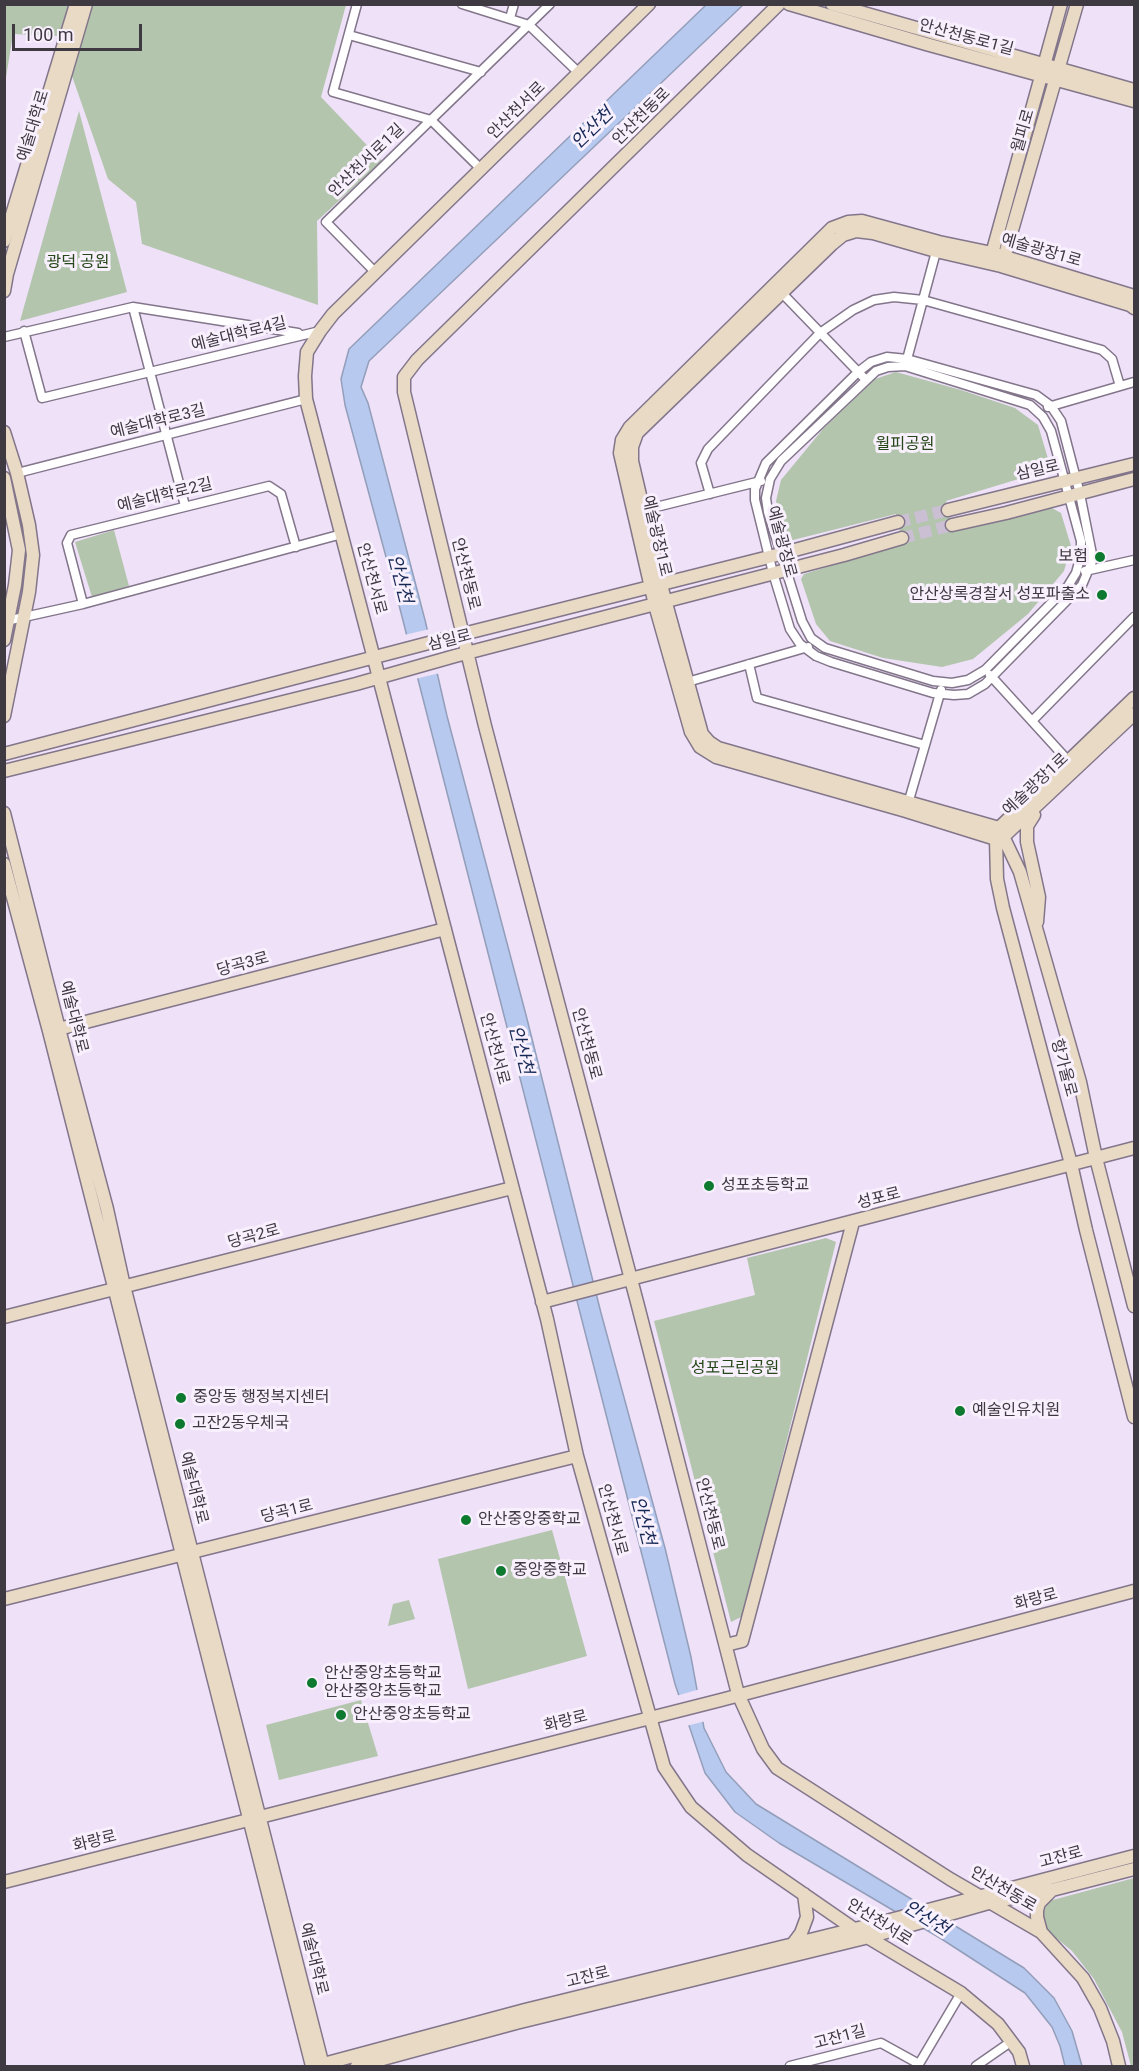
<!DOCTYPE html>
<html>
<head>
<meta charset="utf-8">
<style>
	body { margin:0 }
	#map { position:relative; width:1139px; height:2071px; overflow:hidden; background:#eee1f8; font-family:Roboto,sans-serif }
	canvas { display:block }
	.frame { position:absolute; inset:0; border:6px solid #3f3942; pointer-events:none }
	.scale { position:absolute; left:12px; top:24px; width:130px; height:27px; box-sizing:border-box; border:3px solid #3f3942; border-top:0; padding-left:8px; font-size:18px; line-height:21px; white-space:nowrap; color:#3f3942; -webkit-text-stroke:4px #f9f0fe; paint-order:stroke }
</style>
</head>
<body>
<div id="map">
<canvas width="1139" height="2071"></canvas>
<div class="frame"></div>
<div class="scale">100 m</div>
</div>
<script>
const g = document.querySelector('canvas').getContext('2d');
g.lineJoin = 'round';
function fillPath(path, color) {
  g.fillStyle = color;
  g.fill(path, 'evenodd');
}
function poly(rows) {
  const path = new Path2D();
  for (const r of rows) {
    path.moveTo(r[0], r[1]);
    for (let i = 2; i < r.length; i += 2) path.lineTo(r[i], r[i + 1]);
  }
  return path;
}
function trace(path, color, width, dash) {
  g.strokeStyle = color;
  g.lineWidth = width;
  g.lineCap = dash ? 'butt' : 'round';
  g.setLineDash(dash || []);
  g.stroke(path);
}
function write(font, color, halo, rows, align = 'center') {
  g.font = font + ' Roboto,"Noto Sans KR",sans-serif';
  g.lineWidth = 6;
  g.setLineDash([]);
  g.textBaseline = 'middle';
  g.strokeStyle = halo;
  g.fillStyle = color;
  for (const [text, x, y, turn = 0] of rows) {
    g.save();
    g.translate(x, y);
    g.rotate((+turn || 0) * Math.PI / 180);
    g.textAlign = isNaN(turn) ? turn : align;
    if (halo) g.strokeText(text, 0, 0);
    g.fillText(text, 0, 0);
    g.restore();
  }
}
fillPath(poly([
	[5,5,346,5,321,97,382,161,317,221,318,305,142,244,136,202,108,179,58,36,13,34,5,84],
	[79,111,127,292,20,321],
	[896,372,961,390,1015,408,1038,425,1049,462,1045,471,946,501,954,532,1050,507,1061,513,1071,546,1064,571,1028,614,973,659,942,667,883,658,830,641,816,624,801,579,804,574,903,544,896,514,793,540,788,538,776,501,781,480,823,429,875,379],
	[114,530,129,586,92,597,75,542],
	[826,1238,836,1242,743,1616,731,1622,654,1321,755,1295,747,1258],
	[552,1530,587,1656,468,1689,438,1559],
	[409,1600,415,1619,388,1626,393,1604],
	[361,1700,378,1756,279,1780,266,1725],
	[1134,1878,1134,2066,1131,2066,1122,2032,1094,1979,1072,1951,1044,1928,1042,1914,1049,1901]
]), '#b3c5ad');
const water = poly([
	[706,5,743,5,369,361,361,387,368,403,425,620,447,716,526,1015,601,1313,665,1548,691,1657,704,1728,726,1772,756,1804,1024,1968,1054,1998,1072,2031,1082,2066,1065,2066,1060,2046,1052,2027,1025,1993,940,1938,779,1843,735,1812,705,1773,675,1684,399,605,345,405,341,379,349,349,706,5]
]);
fillPath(water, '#b7c9ee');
trace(water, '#939eba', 1.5);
fillPath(poly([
	[430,629,440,673,415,679,404,635],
	[700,1689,706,1721,686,1726,676,1696]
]), '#eee1f8');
trace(poly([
	[898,522,948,510],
	[902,538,952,525]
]), '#cbbfd4', 12, [12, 6]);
const street = poly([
	[357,4,333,92,431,120,482,170],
	[462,4,529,25,579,73],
	[510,18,514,4],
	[349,35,481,72],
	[376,273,326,222,550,4],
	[779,290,866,380],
	[133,307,185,506],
	[24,331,42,398,320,331],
	[4,337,133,307,298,333],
	[887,357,907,359,1036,395,1051,406,1061,421,1080,494,1093,559,1082,585,985,684,968,694,954,695,933,693,831,662,816,656,800,644,790,629,773,573,755,500,755,489,766,463,858,372,871,362,887,357],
	[906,363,937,248],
	[905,366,1030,405,1043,417,1051,431,1081,541,1081,555,1076,573,1068,586,985,670,968,680,952,683,933,681,825,648,811,638,802,621,768,512,766,498,770,479,781,461,876,371,888,367,905,366],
	[1048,407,1134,382],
	[17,473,306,399],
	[710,494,701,463,708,449,820,333,853,310,874,300,894,297,923,300,1102,350,1112,359,1120,386],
	[640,511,761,481],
	[1085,571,1134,560],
	[83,604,67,543,71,535,269,486,281,494,296,547],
	[6,621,83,604,342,534],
	[749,664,757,698,925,745],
	[990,675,1072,765],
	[684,683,808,647],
	[1032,721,1134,617],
	[907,807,941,690],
	[790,2066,881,2043,919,2064,961,1993],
	[976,2066,1012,2041]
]);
const secondary = poly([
	[649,4,333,314,320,331,307,352,305,376,306,399,547,1319,577,1456,664,1767,691,1807,747,1855,854,1929,961,1993,998,2024,1019,2052,1023,2066],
	[779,4,417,360,404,377,404,392,485,726,637,1302,738,1694,763,1749,777,1768,950,1879,1041,1932,1083,1978,1100,2008,1113,2041,1119,2066],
	[789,4,926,44,1134,101],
	[832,4,1134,90],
	[4,241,76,4],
	[990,261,1061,4],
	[1002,265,1077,4],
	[4,291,7,274,86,4],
	[1134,296,992,253,939,242,862,221,848,222,832,228,630,427,622,440,620,453,655,605,691,732,700,747,716,757,906,811,996,839,1004,836,1134,714],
	[1134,308,1130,305,1001,266,936,251,873,233,856,231,843,235,832,244,637,433,632,447,632,461,661,585,702,734,709,742,718,748,999,828,1134,698],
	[4,432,17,473,29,525,33,555,29,592,4,716],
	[4,478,19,550,15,585,4,640],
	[948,510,1134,464],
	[952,525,1006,513,1134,479],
	[4,754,463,634,769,557,898,522],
	[4,771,356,684,455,656,844,555,902,538],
	[4,813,59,1029,107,1209,124,1286,323,2066],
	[1034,815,1027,826,1027,842,1039,897,1037,922],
	[998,832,996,839,997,879,1003,908,1071,1164,1086,1230,1134,1417],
	[1001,832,1020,872,1080,1082,1096,1158,1134,1306],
	[4,864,49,1031,312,2066],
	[51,1031,445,929],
	[542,1302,1134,1148],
	[4,1317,512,1188],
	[4,1599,577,1456],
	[726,1645,742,1641,853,1222],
	[4,1882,721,1700,1134,1591],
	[1041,1932,1037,1917,1037,1910,1039,1903,1051,1891],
	[792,1945,801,1933,807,1917,804,1894],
	[316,2066,525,2010,871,1925,1134,1856],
	[357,2066,516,2023,869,1937,992,1902,1052,1890,1134,1869]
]);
trace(street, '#83768b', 11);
trace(secondary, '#83768b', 15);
trace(street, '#fff', 8);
trace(secondary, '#e8dac4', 12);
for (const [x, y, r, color] of [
	[1100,557,6,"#0d7a2f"],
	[1102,595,6,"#0d7a2f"],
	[709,1186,6,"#0d7a2f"],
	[181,1398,6,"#0d7a2f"],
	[960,1411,6,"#0d7a2f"],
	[180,1424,6,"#0d7a2f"],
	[466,1520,6,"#0d7a2f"],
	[501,1571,6,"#0d7a2f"],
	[312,1683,6,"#0d7a2f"],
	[341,1715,6,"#0d7a2f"]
]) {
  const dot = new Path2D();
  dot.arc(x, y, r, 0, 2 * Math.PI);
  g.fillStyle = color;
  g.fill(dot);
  trace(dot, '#f9f0fe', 2);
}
write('16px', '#3f3942', '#f9f0fe', [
	["안산천동로1길",966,38,15],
	["안산천서로",517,111,-45],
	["안산천동로",642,117,-45],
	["예술대학로",34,126,-73],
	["월피로",1024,131,-74],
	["안산천서로1길",367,161,-44],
	["예술광장1로",1041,251,16],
	["예술대학로4길",239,335,-14],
	["예술대학로3길",158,422,-14],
	["삼일로",1038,471,-13],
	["예술대학로2길",165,496,-14],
	["예술광장1로",656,536,77],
	["예술광장로",781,542,75],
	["안산천동로",465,574,76],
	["안산천서로",371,579,75],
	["삼일로",450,641,-14],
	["예술광장1로",1036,785,-43],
	["당곡3로",243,965,-15],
	["예술대학로",73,1017,76],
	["안산천동로",586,1044,75],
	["안산천서로",494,1049,75],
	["항가울로",1063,1068,75],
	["성포로",879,1199,-14],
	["당곡2로",254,1237,-15],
	["예술대학로",193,1488,76],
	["당곡1로",287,1512,-14],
	["안산천동로",709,1514,76],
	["안산천서로",612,1520,75],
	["화랑로",1036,1600,-15],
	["화랑로",566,1722,-14],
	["화랑로",95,1842,-14],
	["고잔로",1061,1858,-15],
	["안산천동로",1003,1890,30],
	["안산천서로",879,1923,32],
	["예술대학로",313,1959,76],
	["고잔로",588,1978,-14],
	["고잔1길",840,2038,-15]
]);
write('16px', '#254717', '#f9f0fe', [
	["광덕 공원",78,263],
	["월피공원",905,445],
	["성포근린공원",735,1369]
]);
write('16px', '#3f3942', '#f9f0fe', [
	["보험",1088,557,"right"],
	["안산상록경찰서 성포파출소",1090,595,"right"],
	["성포초등학교",721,1186],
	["중앙동 행정복지센터",193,1398],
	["예술인유치원",972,1411],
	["고잔2동우체국",192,1424],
	["안산중앙중학교",478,1520],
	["중앙중학교",513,1571],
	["안산중앙초등학교",324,1674],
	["안산중앙초등학교",324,1692],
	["안산중앙초등학교",353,1715]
], 'left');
write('italic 18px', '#162956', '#f9f0fe', [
	["안산천",593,129,-44],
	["안산천",399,579,76],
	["안산천",520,1050,76],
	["안산천",642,1521,76],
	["안산천",926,1919,32]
]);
</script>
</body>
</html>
